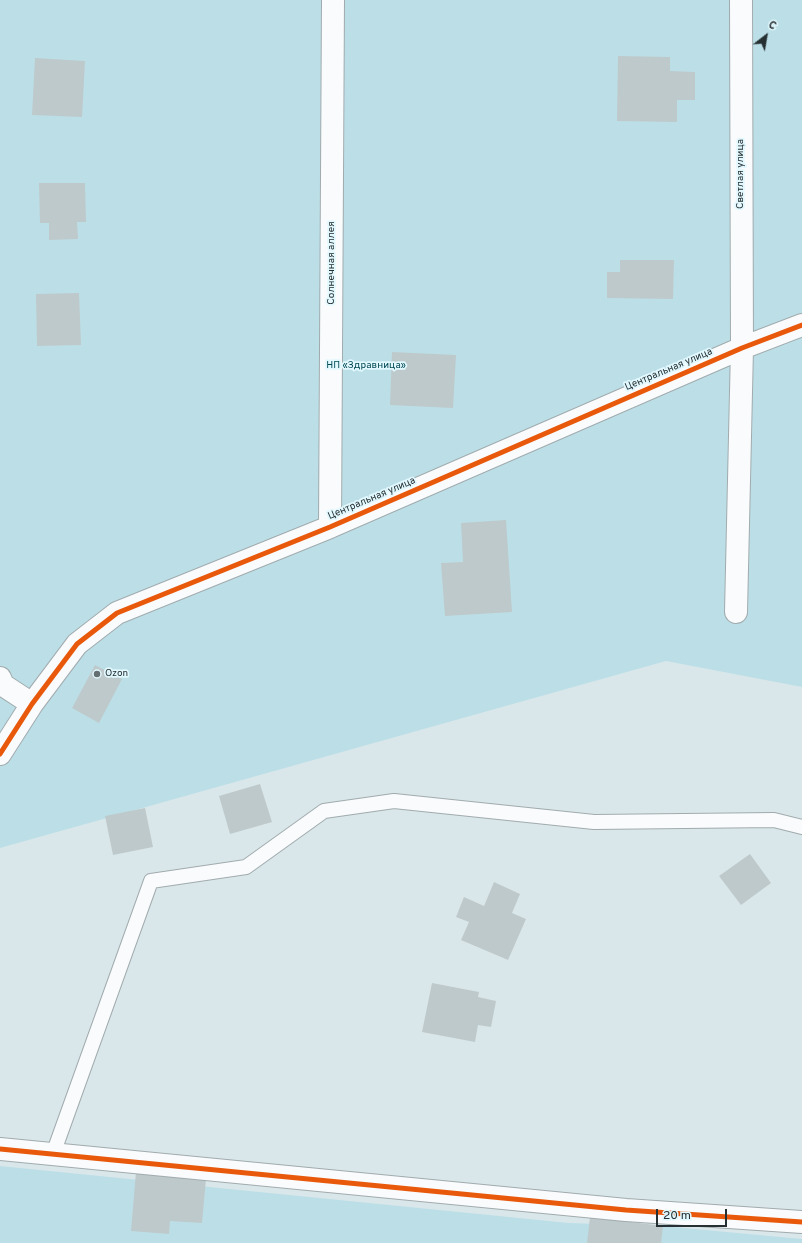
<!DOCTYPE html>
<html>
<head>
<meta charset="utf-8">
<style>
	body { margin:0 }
	#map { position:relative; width:802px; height:1243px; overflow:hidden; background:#dae7ea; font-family:Overpass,sans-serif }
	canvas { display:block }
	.north { position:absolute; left:746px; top:16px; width:40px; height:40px; -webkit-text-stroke:3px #e1f8fe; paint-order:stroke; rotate:31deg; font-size:11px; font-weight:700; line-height:16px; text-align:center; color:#262f31 }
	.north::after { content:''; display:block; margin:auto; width:14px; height:18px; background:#262f31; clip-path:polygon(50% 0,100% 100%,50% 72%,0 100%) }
	.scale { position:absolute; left:656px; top:1209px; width:71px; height:18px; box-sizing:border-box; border:2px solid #262f31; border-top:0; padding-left:5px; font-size:12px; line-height:14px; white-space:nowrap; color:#262f31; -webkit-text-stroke:3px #e1f8fe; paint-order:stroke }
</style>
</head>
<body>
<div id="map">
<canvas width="802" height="1243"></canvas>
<div class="north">С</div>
<div class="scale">20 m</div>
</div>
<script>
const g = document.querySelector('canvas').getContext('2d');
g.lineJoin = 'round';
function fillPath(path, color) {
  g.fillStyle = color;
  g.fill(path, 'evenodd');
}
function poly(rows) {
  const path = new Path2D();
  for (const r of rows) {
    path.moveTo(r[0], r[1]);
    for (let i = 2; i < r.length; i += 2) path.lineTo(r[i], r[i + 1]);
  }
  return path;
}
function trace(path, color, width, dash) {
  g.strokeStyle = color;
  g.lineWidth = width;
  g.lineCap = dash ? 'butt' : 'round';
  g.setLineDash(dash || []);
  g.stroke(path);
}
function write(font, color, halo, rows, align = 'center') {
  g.font = font + ' Overpass,sans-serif';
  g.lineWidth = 3.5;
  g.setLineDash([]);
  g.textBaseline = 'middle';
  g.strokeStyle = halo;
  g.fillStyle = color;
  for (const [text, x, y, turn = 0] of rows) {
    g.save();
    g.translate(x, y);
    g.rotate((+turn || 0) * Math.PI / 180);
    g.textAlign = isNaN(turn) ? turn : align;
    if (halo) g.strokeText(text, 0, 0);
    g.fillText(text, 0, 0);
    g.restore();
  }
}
fillPath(poly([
	[0,0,802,0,802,687,666,661,0,848],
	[0,1166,569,1223,663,1226,802,1239,802,1243,0,1243]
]), '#bcdfe7');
fillPath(poly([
	[618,56,670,57,670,71,695,72,695,100,677,100,677,122,617,121],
	[35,58,85,61,82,117,32,115],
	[39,183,85,183,86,222,77,222,78,239,49,240,49,223,40,223],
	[620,260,674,260,673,299,607,298,607,272,620,272],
	[79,293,81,345,37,346,36,294],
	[392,352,456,355,453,408,390,405],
	[506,520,512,612,445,616,441,563,463,562,461,523],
	[95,665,122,679,99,723,72,708],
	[260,784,272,822,230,834,219,796],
	[145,808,153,847,113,855,105,816],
	[750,854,771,883,741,905,719,876],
	[494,882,520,894,512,913,526,919,508,960,461,940,469,922,456,917,464,897,484,906],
	[432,983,479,992,478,997,496,1001,491,1027,478,1025,475,1042,422,1032],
	[136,1172,206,1179,202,1223,170,1221,169,1234,131,1231],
	[590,1217,663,1226,661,1243,587,1243]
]), '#bec9cb');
const service = poly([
	[53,1154,151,881,246,867,324,811,394,801,594,822,774,820,802,827]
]);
const minor = poly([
	[330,527,333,0],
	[736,612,742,348,741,0],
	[0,678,3,685,32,704],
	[0,754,32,704,77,644,117,613,330,527,742,348,802,325],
	[0,1149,626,1210,802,1222]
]);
trace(service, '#a1abae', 16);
trace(minor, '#a1abae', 24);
trace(service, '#f9fbfc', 14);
trace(minor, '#f9fbfc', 22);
trace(poly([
	[0,754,32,704,77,644,117,613,330,527,742,348,802,325],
	[0,1149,626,1210,802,1222]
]), '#e8590c', 5);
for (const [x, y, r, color] of [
	[97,674,4,"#656f72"]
]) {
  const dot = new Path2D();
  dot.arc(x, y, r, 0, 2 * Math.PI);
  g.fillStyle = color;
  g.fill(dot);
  trace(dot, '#e1f8fe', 1.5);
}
write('10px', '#262f31', '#e1f8fe', [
	["Светлая улица",741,174,-90],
	["Солнечная аллея",332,263,-90],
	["Центральная улица",669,370,-23],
	["Центральная улица",372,499,-23]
]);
write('10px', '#024853', '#e1f8fe', [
	["НП «Здравница»",366,366]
]);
write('10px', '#262f31', '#e1f8fe', [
	["Ozon",105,674]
], 'left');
</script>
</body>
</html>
